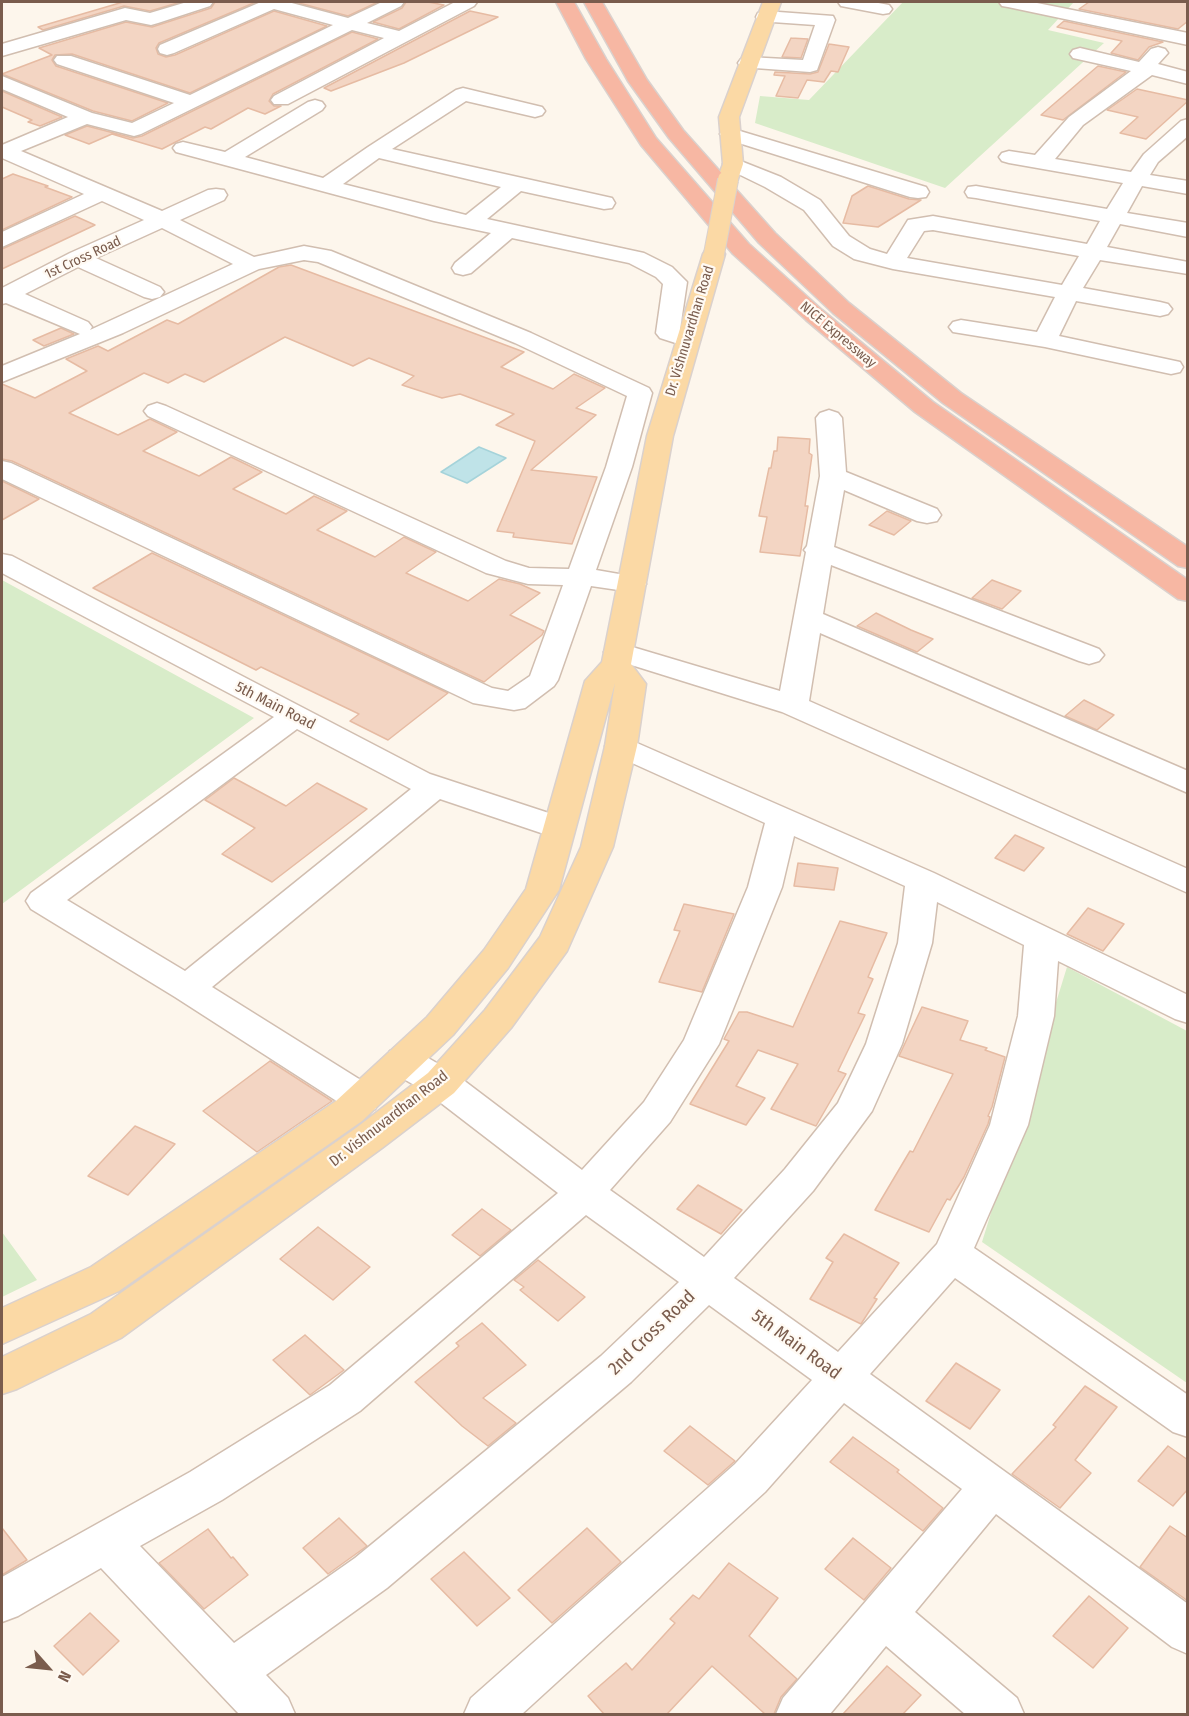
<!DOCTYPE html>
<html>
<head>
<meta charset="utf-8">
<style>
	body { margin:0 }
	#map { position:relative; width:1189px; height:1716px; overflow:hidden; background:#fdf6ec; font-family:"Fira Sans Condensed",sans-serif }
	canvas { display:block }
	.frame { position:absolute; inset:0; border:3px solid #7a5c4d; pointer-events:none }
	.north { position:absolute; left:18px; top:1638px; width:60px; height:60px; -webkit-text-stroke:4px #fffaf3; paint-order:stroke; rotate:117deg; font-size:16px; font-weight:700; line-height:24px; text-align:center; color:#7a5c4d }
	.north::after { content:''; display:block; margin:auto; width:21px; height:27px; background:#7a5c4d; clip-path:polygon(50% 0,100% 100%,50% 72%,0 100%) }
</style>
</head>
<body>
<div id="map">
<canvas width="1189" height="1716"></canvas>
<div class="frame"></div>
<div class="north">N</div>
</div>
<script>
const g = document.querySelector('canvas').getContext('2d');
g.lineJoin = 'round';
function fillPath(path, color) {
  g.fillStyle = color;
  g.fill(path, 'evenodd');
}
function poly(rows) {
  const path = new Path2D();
  for (const r of rows) {
    path.moveTo(r[0], r[1]);
    for (let i = 2; i < r.length; i += 2) path.lineTo(r[i], r[i + 1]);
  }
  return path;
}
function trace(path, color, width, dash) {
  g.strokeStyle = color;
  g.lineWidth = width;
  g.lineCap = dash ? 'butt' : 'round';
  g.setLineDash(dash || []);
  g.stroke(path);
}
function write(font, color, halo, rows, align = 'center') {
  g.font = font + ' "Fira Sans Condensed",sans-serif';
  g.lineWidth = 4.5;
  g.setLineDash([]);
  g.textBaseline = 'middle';
  g.strokeStyle = halo;
  g.fillStyle = color;
  for (const [text, x, y, turn = 0] of rows) {
    g.save();
    g.translate(x, y);
    g.rotate((+turn || 0) * Math.PI / 180);
    g.textAlign = isNaN(turn) ? turn : align;
    if (halo) g.strokeText(text, 0, 0);
    g.fillText(text, 0, 0);
    g.restore();
  }
}
fillPath(poly([
	[903,2,1074,2,1048,30,1104,43,945,188,755,123,760,96,809,100],
	[2,580,254,718,2,904],
	[1067,967,1187,1031,1187,1383,982,1242],
	[2,1232,37,1280,2,1297]
]), '#d8ecc9');
const water = poly([
	[479,447,506,458,467,483,441,472,479,447]
]);
fillPath(water, '#bfe3e8');
trace(water, '#a5d3da', 1.5);
const building = poly([
	[123,2,181,2,150,11,124,6,43,30,38,27,123,2],
	[215,2,256,2,159,43,156,48,158,54,166,57,175,55,274,11,327,26,190,93,72,54,55,55,52,60,56,66,168,103,132,121,93,111,2,74,52,55,39,48,126,22,152,27,211,8,215,2],
	[295,2,378,2,348,16,295,2],
	[406,2,428,2,444,5,399,29,373,22,402,8,406,2],
	[1089,2,1188,2,1188,21,1178,29,1079,9,1089,2],
	[470,11,498,17,404,63,331,91,324,88,470,11],
	[1064,21,1163,42,1149,47,1138,60,1111,53,1122,41,1057,27,1064,21],
	[352,32,378,39,273,94,269,101,274,106,281,106,265,114,248,108,211,129,205,127,162,149,112,134,89,144,65,135,87,126,133,138,142,136,352,32],
	[791,38,808,39,801,58,782,57,791,38],
	[829,44,849,47,838,72,831,71,824,82,807,80,798,98,776,96,785,76,774,75,775,72,810,74,818,72,829,44],
	[1098,66,1126,72,1063,120,1041,115,1098,66],
	[1137,89,1188,100,1188,101,1146,139,1120,133,1138,117,1107,110,1137,89],
	[2,91,62,117,40,126,28,122,32,120,2,107,2,91],
	[13,174,48,186,45,187,72,197,2,230,2,179,13,174],
	[868,186,909,199,921,200,878,227,843,223,852,196,868,186],
	[75,216,95,225,2,269,2,249,75,216],
	[291,265,524,352,501,367,553,389,574,374,605,388,576,408,596,415,531,470,597,477,572,544,513,537,514,533,497,531,535,441,496,425,514,414,460,394,442,398,402,385,414,376,369,358,353,366,285,337,204,382,185,374,168,383,144,373,69,413,118,435,150,419,177,432,143,451,199,476,231,457,262,472,233,489,286,514,314,496,347,511,317,530,375,557,404,537,436,552,406,573,468,601,499,579,520,584,540,593,510,615,544,631,542,635,484,682,12,461,2,459,2,384,35,398,87,371,66,359,98,346,108,351,167,320,178,324,279,267,291,265],
	[61,328,74,334,44,346,33,340,61,328],
	[778,437,810,439,809,453,812,455,805,506,808,506,800,556,760,552,767,517,759,516,769,468,771,468,774,451,777,451,778,437],
	[2,481,39,499,2,520,2,481],
	[887,511,911,521,894,535,869,525,887,511],
	[152,553,448,693,388,740,350,721,359,714,261,667,256,670,93,588,152,553],
	[992,580,1021,591,1002,609,972,598,992,580],
	[876,613,911,630,933,639,917,652,857,626,876,613],
	[1084,700,1114,715,1097,730,1065,716,1084,700],
	[234,778,286,806,317,783,367,809,272,882,222,854,255,828,205,800,234,778],
	[1015,835,1044,848,1024,871,995,858,1015,835],
	[798,863,838,868,834,890,794,886,798,863],
	[684,904,734,914,702,992,659,982,680,931,674,930,684,904],
	[1088,908,1124,924,1103,951,1067,934,1088,908],
	[840,921,887,933,868,977,873,979,858,1013,865,1015,838,1071,846,1074,816,1126,771,1109,798,1064,758,1050,736,1086,765,1098,746,1125,690,1104,729,1041,724,1039,739,1012,747,1012,793,1027,840,921],
	[922,1007,968,1021,960,1040,987,1048,985,1050,1005,1057,992,1107,988,1116,990,1117,988,1124,964,1177,950,1200,947,1199,929,1232,875,1210,910,1151,913,1152,953,1074,899,1056,922,1007],
	[270,1061,332,1101,257,1152,203,1111,270,1061],
	[135,1126,175,1144,128,1195,88,1176,135,1126],
	[698,1185,742,1210,721,1234,677,1209,698,1185],
	[482,1209,511,1230,480,1256,452,1235,482,1209],
	[318,1227,370,1267,333,1300,280,1259,318,1227],
	[844,1234,899,1263,874,1298,877,1299,861,1324,810,1299,833,1262,826,1258,844,1234],
	[538,1260,585,1297,558,1321,520,1290,524,1287,514,1280,538,1260],
	[482,1323,526,1365,483,1398,516,1423,488,1446,462,1426,415,1382,459,1346,456,1343,482,1323],
	[305,1335,344,1370,310,1395,273,1360,305,1335],
	[956,1363,1000,1390,970,1429,926,1401,956,1363],
	[1085,1386,1117,1407,1075,1460,1091,1473,1060,1508,1012,1474,1056,1427,1053,1425,1085,1386],
	[690,1426,735,1461,708,1485,664,1451,690,1426],
	[853,1437,899,1470,897,1472,943,1508,923,1531,830,1462,853,1437],
	[1168,1446,1188,1460,1188,1489,1173,1506,1138,1481,1168,1446],
	[339,1518,367,1546,328,1574,303,1548,339,1518],
	[1170,1526,1188,1538,1188,1601,1140,1567,1170,1526],
	[2,1528,27,1560,2,1575,2,1528],
	[587,1528,621,1562,552,1623,518,1590,587,1528],
	[208,1529,231,1558,233,1557,248,1575,204,1609,159,1563,208,1529],
	[853,1538,891,1568,864,1600,825,1569,853,1538],
	[464,1552,510,1598,477,1626,431,1579,464,1552],
	[729,1563,778,1598,749,1636,797,1679,781,1697,774,1714,765,1714,712,1666,667,1714,604,1714,588,1696,626,1663,632,1670,675,1623,670,1619,693,1595,699,1599,729,1563],
	[1089,1596,1128,1628,1093,1668,1053,1636,1089,1596],
	[90,1613,119,1641,83,1675,54,1646,90,1613],
	[887,1666,921,1695,903,1714,843,1714,887,1666]
]);
fillPath(building, '#f3d5c3');
trace(building, '#e6bba3', 1.5);
const minor = poly([
	[187,2,213,2,210,6,158,23,151,25,126,20,2,56,2,44,125,8,150,13,187,2],
	[261,2,288,2,348,18,382,2,404,2,401,6,367,23,399,31,455,2,477,2,474,6,288,104,274,104,271,100,274,96,384,38,352,30,141,134,134,136,87,124,21,151,162,211,208,190,216,189,224,190,227,195,224,200,180,220,254,257,304,246,331,251,531,333,649,388,652,393,632,467,596,570,642,578,646,584,642,590,632,592,591,586,558,680,554,686,525,708,514,710,473,703,2,479,2,461,11,463,492,688,508,691,530,676,563,585,528,584,486,573,148,416,144,411,148,406,157,403,166,406,506,561,529,568,569,569,606,467,627,396,515,343,318,262,304,260,259,269,123,333,2,382,2,366,80,334,6,303,2,304,2,288,70,253,144,220,102,201,2,247,2,232,84,194,2,158,2,145,68,117,2,89,2,76,92,113,132,123,174,103,57,64,54,60,57,56,71,56,190,95,333,25,274,9,174,53,167,55,160,53,158,49,160,45,261,2],
	[162,228,233,264,90,330,92,327,88,322,25,294,78,267,144,297,152,299,160,297,164,292,160,287,96,258,162,228],
	[838,2,873,2,889,5,892,9,889,13,883,14,841,6,838,2],
	[999,2,1032,2,1188,33,1188,45,1008,7,1002,6,999,2],
	[765,11,833,16,835,20,817,70,810,72,741,67,738,63,741,59,748,57,803,60,815,25,758,21,756,17,758,13,765,11],
	[1158,47,1165,49,1168,53,1158,64,1188,72,1188,84,1152,75,1083,125,1055,159,1131,172,1144,154,1181,121,1188,119,1188,136,1158,162,1150,175,1188,181,1188,194,1142,186,1127,213,1188,223,1188,237,1120,224,1107,247,1188,262,1188,274,1100,260,1083,288,1160,302,1168,304,1172,309,1168,314,1160,316,1076,301,1059,336,1180,362,1183,367,1180,372,1171,374,1045,347,953,332,949,327,953,322,961,320,1037,332,1055,297,893,269,854,259,833,246,804,210,765,187,726,168,723,164,726,160,733,158,781,177,820,200,849,236,870,249,887,254,908,220,933,216,1087,244,1100,221,976,198,968,197,965,192,968,187,976,186,1107,209,1123,183,1009,163,1002,161,999,157,1002,153,1009,151,1035,155,1069,117,1131,71,1073,58,1070,54,1073,50,1080,48,1139,62,1151,49,1158,47],
	[933,230,1079,256,1062,285,907,258,924,231,933,230],
	[463,88,542,107,545,111,542,115,535,117,466,101,392,149,612,198,615,203,612,208,604,209,521,191,487,219,644,253,672,267,687,282,680,329,696,335,700,340,696,345,688,347,660,338,656,333,663,284,656,277,629,263,512,238,471,273,463,275,455,273,452,268,455,263,491,233,434,221,176,152,173,148,176,144,183,142,225,152,308,102,315,100,322,102,325,106,322,110,245,157,323,178,368,147,456,90,463,88],
	[379,158,501,187,466,215,343,184,379,158],
	[730,128,926,187,929,192,926,197,918,198,910,197,723,138,720,134,723,130,730,128],
	[829,410,838,413,842,418,846,472,937,509,941,515,937,521,927,523,917,521,844,490,834,547,1099,649,1104,655,1099,661,1089,664,1079,661,831,565,823,614,1188,771,1188,793,820,633,809,701,1188,869,1188,893,782,712,609,658,604,652,609,646,619,643,780,691,806,552,804,550,807,546,820,476,816,418,820,413,829,410],
	[2,554,12,556,430,774,570,820,575,828,570,836,559,839,440,799,212,987,375,1089,381,1099,375,1109,362,1113,349,1109,175,997,31,909,26,901,31,893,274,717,2,573,2,554],
	[297,729,411,789,185,971,67,900,297,729],
	[621,736,934,873,1188,995,1188,1023,1175,1019,1058,961,1054,1016,1028,1125,974,1248,1188,1395,1188,1437,1173,1432,955,1278,870,1374,1188,1604,1188,1654,1172,1647,996,1514,915,1612,1017,1698,1024,1714,965,1714,886,1646,830,1714,776,1714,783,1698,962,1489,844,1403,765,1492,522,1714,464,1714,471,1698,735,1464,812,1380,709,1305,631,1382,387,1588,266,1675,288,1698,295,1714,239,1714,101,1568,18,1616,2,1622,2,1577,190,1472,330,1385,558,1193,428,1093,390,1071,385,1061,390,1051,403,1047,416,1051,454,1073,582,1170,644,1102,684,1040,748,887,765,823,610,753,605,746,610,739,621,736],
	[794,836,905,886,898,943,866,1044,838,1103,785,1169,704,1257,610,1190,670,1122,719,1044,782,887,794,836],
	[937,902,1024,945,1018,1016,990,1125,937,1244,838,1352,734,1278,813,1191,872,1111,902,1044,932,943,937,902],
	[586,1215,679,1282,601,1356,355,1558,234,1643,140,1546,222,1500,360,1411,586,1215]
]);
const major = poly([
	[763,2,781,2,739,117,743,164,736,185,728,186,720,185,717,180,723,164,719,117,763,2],
	[714,247,722,249,725,254,673,436,631,664,646,684,637,746,613,847,567,951,511,1028,454,1093,382,1148,121,1338,17,1389,2,1394,2,1357,91,1314,356,1128,428,1073,485,1010,540,937,581,847,605,746,615,683,559,890,508,968,453,1035,362,1121,119,1291,2,1344,2,1308,91,1267,336,1101,427,1017,484,950,526,889,585,681,602,662,647,436,703,254,706,249,714,247]
]);
const highway = poly([
	[556,2,574,2,606,59,656,138,749,244,822,310,933,402,1188,580,1188,601,1178,599,915,412,806,320,733,254,641,145,586,59,556,2],
	[584,2,602,2,647,80,683,130,775,233,849,303,961,393,1188,547,1188,568,1178,566,943,403,833,313,759,243,669,138,628,81,584,2]
]);
trace(minor, '#d1beb0', 3);
trace(major, '#dad1cd', 3);
trace(highway, '#dad1cd', 3);
fillPath(minor, '#fff');
fillPath(major, '#fbd9a5');
fillPath(highway, '#f7b7a3');
const majorBridge = poly([
	[714,254,728,180]
]);
trace(majorBridge, '#dad1cd', 22, []);
trace(majorBridge, '#fbd9a5', 20);
write('14px', '#7a5c4d', '#fffaf3', [
	["1st Cross Road",83,258,-25],
	["Dr. Vishnuvardhan Road",690,331,-73],
	["NICE Expressway",838,335,40]
]);
write('15px', '#7a5c4d', '#fffaf3', [
	["5th Main Road",275,706,27],
	["Dr. Vishnuvardhan Road",389,1119,-38]
]);
write('18px', '#7a5c4d', '#fffaf3', [
	["2nd Cross Road",652,1333,-44],
	["5th Main Road",796,1345,36]
]);
</script>
</body>
</html>
